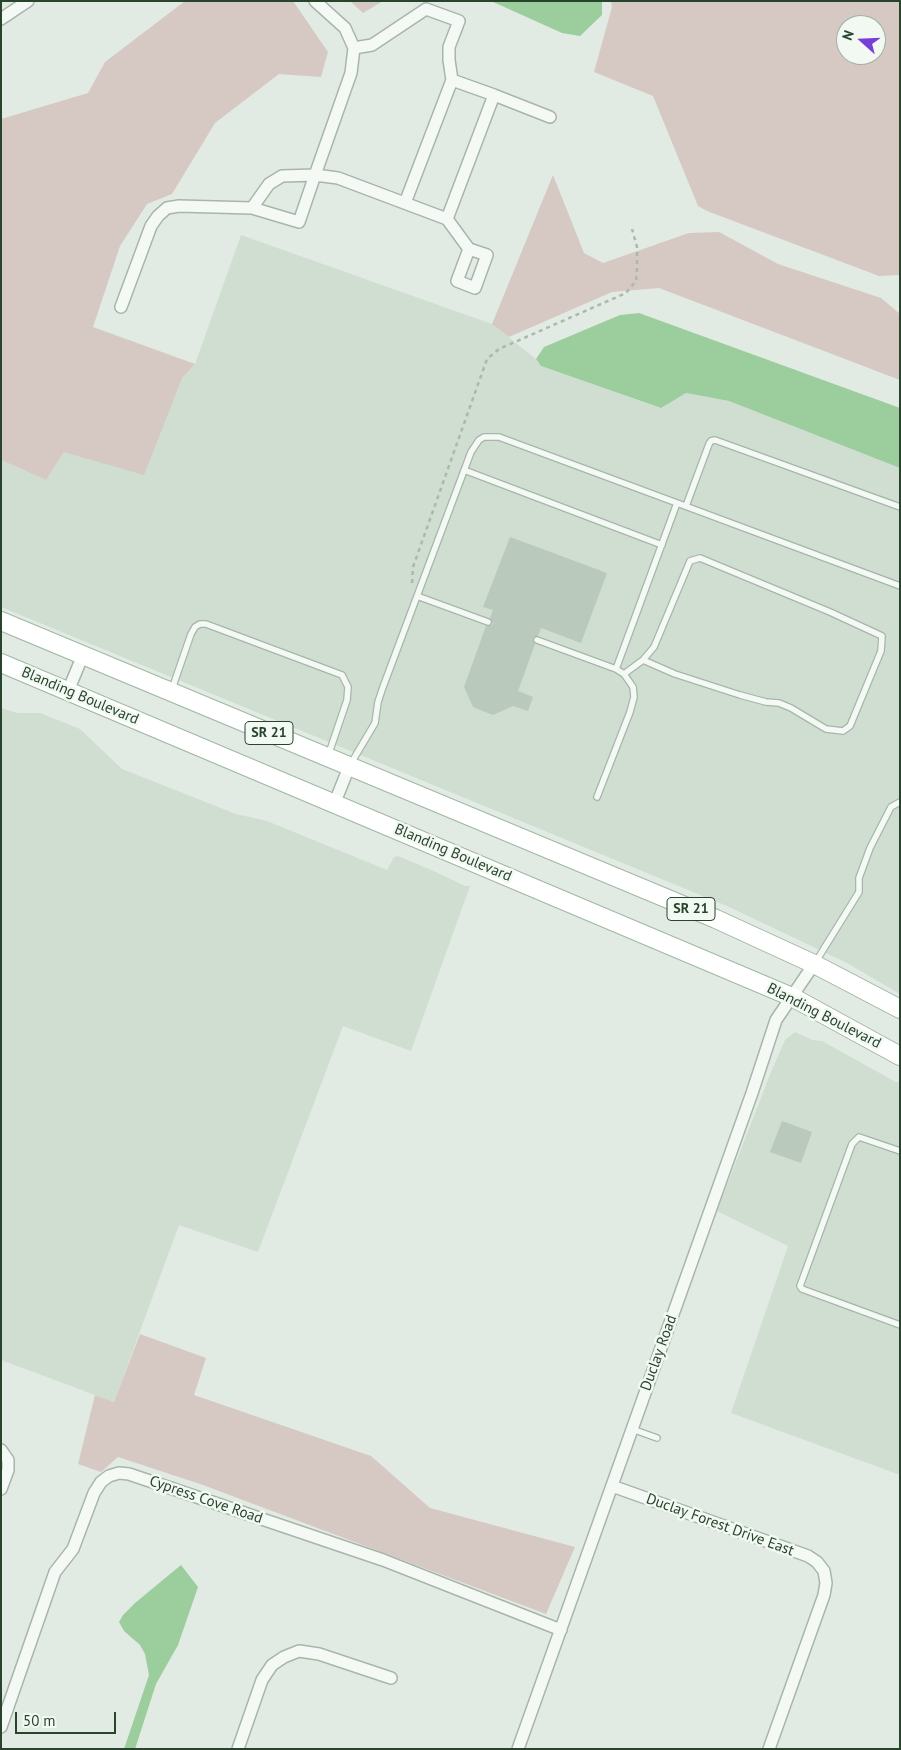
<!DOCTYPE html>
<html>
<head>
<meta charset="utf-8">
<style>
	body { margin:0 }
	#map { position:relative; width:901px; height:1750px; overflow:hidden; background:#e2ebe3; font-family:"PT Sans",sans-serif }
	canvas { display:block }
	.frame { position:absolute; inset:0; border:2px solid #29442d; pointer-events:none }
	.north { position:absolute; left:836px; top:15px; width:50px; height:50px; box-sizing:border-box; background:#f2f8f2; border:1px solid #a2b0a3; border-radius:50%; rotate:290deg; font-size:14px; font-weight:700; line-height:20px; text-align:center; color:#29442d }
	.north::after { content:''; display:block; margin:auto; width:18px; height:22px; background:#783fd8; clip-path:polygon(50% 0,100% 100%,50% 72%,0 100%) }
	.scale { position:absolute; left:15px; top:1712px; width:101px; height:22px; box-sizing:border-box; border:2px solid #29442d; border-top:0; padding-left:6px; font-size:15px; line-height:18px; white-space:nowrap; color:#29442d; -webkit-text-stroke:4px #f2f8f2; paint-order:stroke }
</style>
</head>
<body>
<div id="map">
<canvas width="901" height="1750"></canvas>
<div class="frame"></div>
<div class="north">N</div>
<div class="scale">50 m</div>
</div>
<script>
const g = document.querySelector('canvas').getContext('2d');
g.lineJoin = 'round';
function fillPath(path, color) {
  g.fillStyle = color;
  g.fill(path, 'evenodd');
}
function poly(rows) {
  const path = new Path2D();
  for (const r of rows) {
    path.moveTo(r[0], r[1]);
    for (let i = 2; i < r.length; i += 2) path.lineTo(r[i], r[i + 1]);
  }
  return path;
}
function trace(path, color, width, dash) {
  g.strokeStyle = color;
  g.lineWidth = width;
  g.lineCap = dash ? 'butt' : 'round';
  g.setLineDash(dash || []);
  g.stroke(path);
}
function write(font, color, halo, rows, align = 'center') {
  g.font = font + ' "PT Sans",sans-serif';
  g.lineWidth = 5;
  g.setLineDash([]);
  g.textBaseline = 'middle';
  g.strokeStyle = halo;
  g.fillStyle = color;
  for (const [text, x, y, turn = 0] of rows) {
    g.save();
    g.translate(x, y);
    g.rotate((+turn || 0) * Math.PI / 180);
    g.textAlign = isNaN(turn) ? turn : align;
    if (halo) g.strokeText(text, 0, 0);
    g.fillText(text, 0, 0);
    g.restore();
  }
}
fillPath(poly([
	[241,235,492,324,536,359,541,366,660,408,686,393,729,401,900,468,900,994,847,963,727,906,1,607,1,460,46,480,64,452,182,378,195,364],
	[1,708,17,713,40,713,80,729,122,769,236,814,267,821,387,870,394,857,398,856,436,872,465,886,470,886,411,1051,343,1026,258,1252,179,1225,114,1402,1,1360],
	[795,1032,812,1040,822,1041,896,1082,900,1082,900,1475,731,1413,788,1246,717,1211,771,1072,785,1040]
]), '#d0ddd1');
fillPath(poly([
	[185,1,293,1,328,52,321,77,279,74,215,123,172,194,147,204,120,246,93,327,195,364,182,378,144,475,64,452,46,480,1,460,1,119,88,93,105,62],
	[350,1,383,1,363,13],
	[611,1,900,1,900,275,879,276,707,211,698,206,653,96,594,72,612,7],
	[846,25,876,25,876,55,846,55],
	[553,175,584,253,603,263,689,233,719,232,778,264,881,298,900,314,900,380,659,288,612,292,509,337,492,324],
	[140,1334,206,1358,194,1395,371,1456,430,1508,575,1547,546,1614,203,1485,118,1457,101,1472,78,1464,95,1395,114,1402]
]), '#d6c8c2');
fillPath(poly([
	[491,1,602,1,602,15,580,36,562,33],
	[639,313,900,408,900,468,729,401,686,393,661,408,541,366,536,359,544,347,620,315],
	[181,1565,198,1587,178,1645,156,1684,135,1749,124,1749,149,1675,145,1654,140,1645,124,1631,119,1622,123,1615,135,1603]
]), '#9bcd9d');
fillPath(poly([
	[510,537,607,573,581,643,541,628,538,636,533,638,533,641,535,644,518,691,533,697,528,711,513,706,493,715,473,707,464,687,486,626,491,626,493,623,490,618,493,610,483,607],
	[782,1121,812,1132,801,1163,770,1152]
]), '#b9c9bb');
const lane = poly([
	[464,470,662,545],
	[677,503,900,586],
	[686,506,709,444,711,441,715,440,900,507],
	[417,596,488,622],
	[537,640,616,669,624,674,633,687,634,697,630,712,597,797],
	[624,674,643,660,654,647,690,561,700,558,830,612,882,636,881,651,850,726,843,731,826,729,791,708,779,703,766,702,740,695,675,674,643,660],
	[172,689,191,634,195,627,200,624,206,624,342,675,348,687,347,700,328,756],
	[350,765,375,723,378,702,383,687,471,452,479,440,484,437,499,437,677,503,616,669],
	[815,963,859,892,859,878,870,848,891,807,900,802],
	[900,1151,859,1137,852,1144,800,1286,802,1289,900,1325],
	[632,1429,657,1438]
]);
const street = poly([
	[315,1,345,28,354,48,351,73,315,175,338,178,447,219,494,95,452,80],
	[1,19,28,1],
	[354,48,372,45,426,9,459,21,449,47,449,60,452,80,405,203],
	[494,95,550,117],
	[447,219,469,249,457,281,475,288,487,255,469,249],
	[121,307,151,226,158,216,167,208,179,206,252,208,269,184,282,176,315,175,299,222,252,208],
	[68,691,83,655],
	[335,802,349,767],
	[1,1450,8,1460,8,1470,1,1489],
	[612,1486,808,1556,817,1562,824,1571,826,1583,824,1595,769,1749],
	[1,1727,55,1572,73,1549,94,1493,101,1482,109,1476,119,1473,129,1474,383,1560,561,1630],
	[238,1749,262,1680,272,1665,284,1657,299,1651,319,1654,391,1678],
	[518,1749,752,1093,776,1020,814,964]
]);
const primary = poly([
	[1,621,716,919,814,964,900,1009],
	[1,663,792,997,900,1056]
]);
trace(lane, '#a7b6a9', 8);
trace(street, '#a7b6a9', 14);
trace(primary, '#a0b8a3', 20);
trace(poly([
	[412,583,413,567,487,359,499,349,626,293,636,281,637,269,637,247,632,229]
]), '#acb8ae', 2.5, [4, 4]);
trace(lane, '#f5f9f6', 5.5);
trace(street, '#f5f9f6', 11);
trace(primary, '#fff', 18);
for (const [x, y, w] of [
	[269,733,48],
	[691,909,48]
]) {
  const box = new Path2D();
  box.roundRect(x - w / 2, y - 11.5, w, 23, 4);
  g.fillStyle = '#f2f8f2';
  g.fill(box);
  trace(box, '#29442d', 1);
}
write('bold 14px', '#29442d', null, [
	["SR 21",269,733],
	["SR 21",691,909]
]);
write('15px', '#29442d', '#f2f8f2', [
	["Blanding Boulevard",80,696,23],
	["Blanding Boulevard",453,853,23],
	["Blanding Boulevard",824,1016,27],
	["Duclay Road",659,1353,-70],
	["Cypress Cove Road",206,1500,19],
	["Duclay Forest Drive East",720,1525,20]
]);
</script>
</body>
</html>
